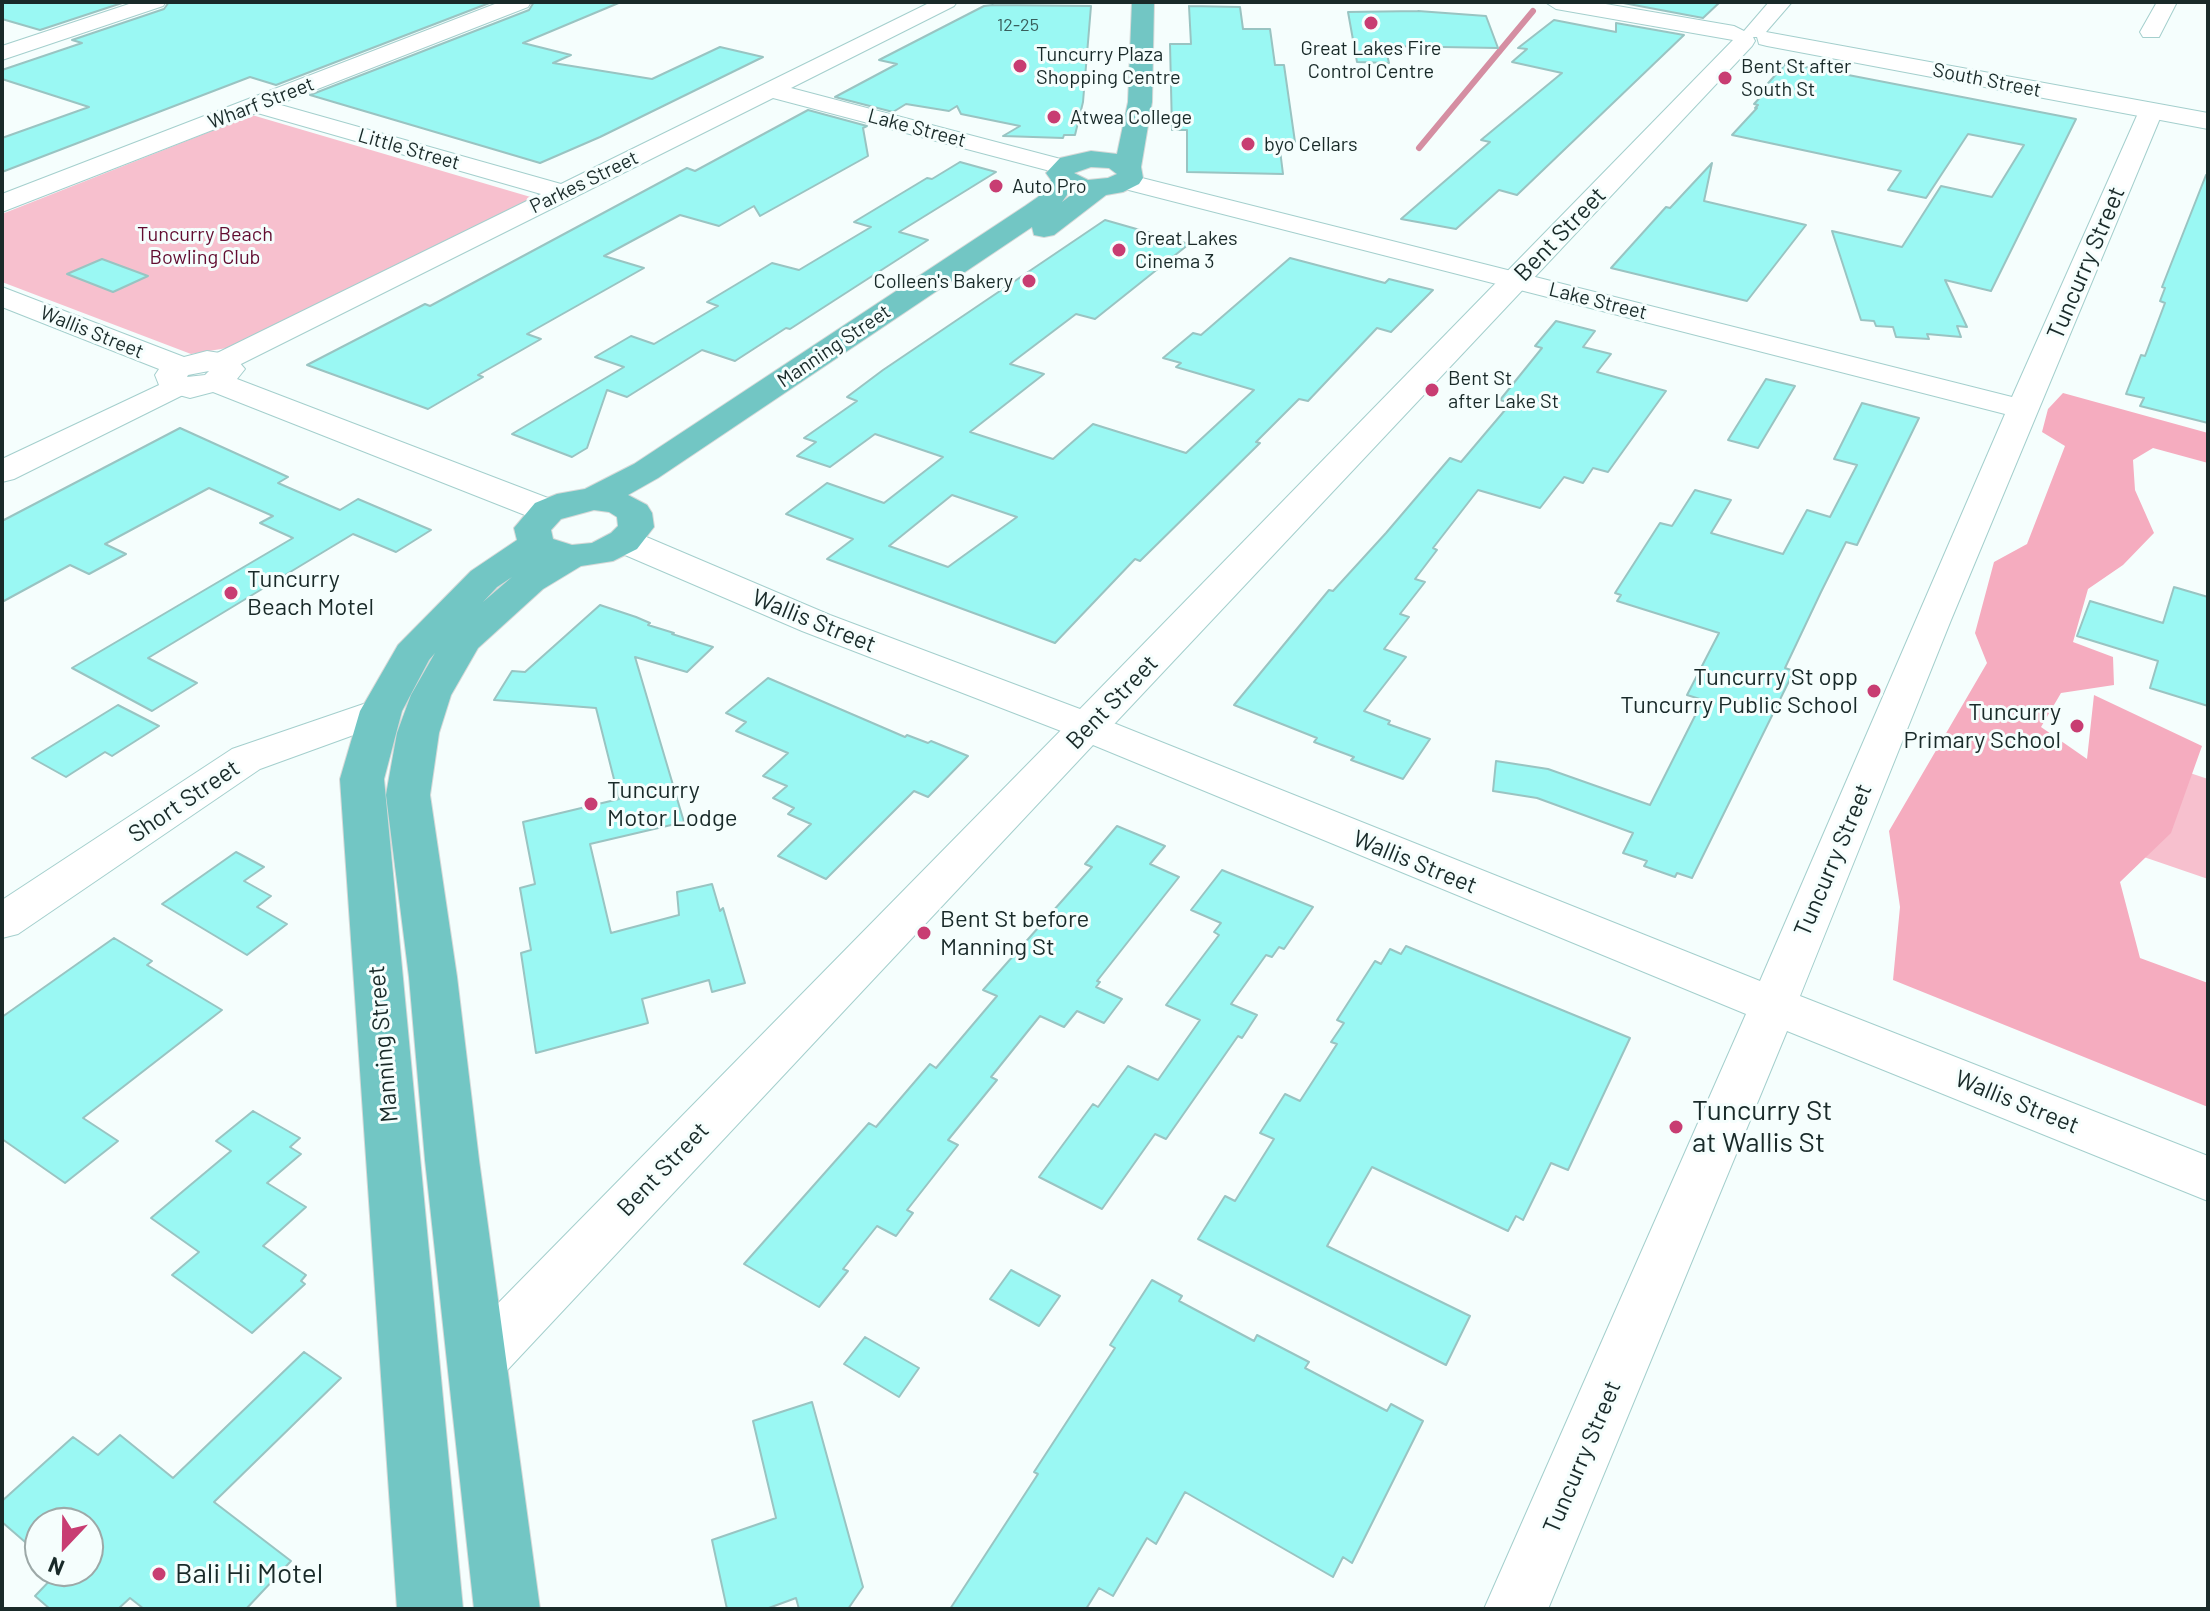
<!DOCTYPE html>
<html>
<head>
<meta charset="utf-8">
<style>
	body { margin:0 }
	#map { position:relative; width:2210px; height:1611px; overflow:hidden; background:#f5fefd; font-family:Barlow,sans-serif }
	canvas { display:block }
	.frame { position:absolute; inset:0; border:4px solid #192a29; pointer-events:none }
	.north { position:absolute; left:24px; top:1507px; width:80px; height:80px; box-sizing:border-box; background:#f5fefd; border:2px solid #9da9a8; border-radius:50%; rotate:202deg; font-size:22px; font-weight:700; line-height:32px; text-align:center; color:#192a29 }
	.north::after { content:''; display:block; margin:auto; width:28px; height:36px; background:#c83d72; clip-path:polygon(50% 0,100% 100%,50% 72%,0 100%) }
</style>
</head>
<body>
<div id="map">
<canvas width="2210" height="1611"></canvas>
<div class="frame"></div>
<div class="north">N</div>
</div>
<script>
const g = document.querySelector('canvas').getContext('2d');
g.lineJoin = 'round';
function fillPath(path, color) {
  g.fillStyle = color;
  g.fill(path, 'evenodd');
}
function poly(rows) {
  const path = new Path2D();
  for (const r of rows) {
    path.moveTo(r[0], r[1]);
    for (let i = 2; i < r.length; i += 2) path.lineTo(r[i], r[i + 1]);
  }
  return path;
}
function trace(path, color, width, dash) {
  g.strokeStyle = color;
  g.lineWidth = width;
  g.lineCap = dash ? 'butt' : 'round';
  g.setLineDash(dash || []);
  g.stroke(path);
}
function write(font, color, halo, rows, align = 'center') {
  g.font = font + ' Barlow,sans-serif';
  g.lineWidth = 6;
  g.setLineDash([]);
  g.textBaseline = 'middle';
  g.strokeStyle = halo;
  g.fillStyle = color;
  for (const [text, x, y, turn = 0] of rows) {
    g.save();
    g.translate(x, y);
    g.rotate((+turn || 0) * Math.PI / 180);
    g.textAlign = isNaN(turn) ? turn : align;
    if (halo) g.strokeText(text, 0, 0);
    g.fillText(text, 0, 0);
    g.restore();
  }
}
fillPath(poly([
	[252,115,534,198,233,347,191,354,2,282,2,214],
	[2163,764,2208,779,2208,879,2138,855]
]), '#f7c0ce');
fillPath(poly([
	[2063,393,2208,433,2208,463,2153,448,2133,460,2135,490,2154,533,2123,565,2088,589,2073,642,2113,657,2114,685,2061,693,2041,727,2087,759,2094,695,2202,746,2171,833,2120,882,2140,958,2208,983,2208,1107,1893,980,1900,907,1889,831,1987,663,1975,633,1994,562,2027,544,2065,446,2042,432,2048,409]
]), '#f5acbf');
trace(poly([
	[1419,148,1533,11]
]), '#d58ea2', 6);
const building = poly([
	[2,2,125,2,40,30,2,19,2,2],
	[169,2,492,2,276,85,250,77,2,172,2,138,89,107,2,79,2,70,82,43,72,40,164,9,169,2],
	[534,2,621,2,523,43,571,55,553,63,652,79,720,47,763,57,600,137,540,163,310,95,529,10,534,2],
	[1618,2,1720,2,1703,18,1618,2],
	[993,5,1091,6,1083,102,1075,135,1064,135,1063,138,1003,136,1020,126,961,114,957,106,949,111,906,104,893,112,835,97,897,64,879,60,984,6,993,5],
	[1189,6,1240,7,1243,29,1270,29,1275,65,1284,65,1295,142,1279,142,1283,174,1187,172,1187,130,1172,130,1170,44,1191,44,1189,6],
	[1418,11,1486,16,1498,48,1385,46,1389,63,1357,62,1348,12,1418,11],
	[1554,20,1616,32,1616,23,1684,35,1517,195,1499,190,1456,229,1401,219,1490,142,1481,140,1562,73,1512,62,1527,49,1518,48,1554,20],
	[1786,63,2076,119,1991,291,1945,280,1967,327,1957,326,1961,337,1927,334,1929,339,1896,337,1893,327,1876,326,1874,321,1861,320,1832,231,1902,247,1941,186,1992,197,2024,145,1968,134,1926,198,1888,190,1901,171,1732,135,1757,108,1755,108,1758,105,1754,104,1765,92,1763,89,1786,63],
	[808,110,867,126,863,128,868,156,760,216,754,206,719,226,680,215,604,256,644,268,527,334,541,339,478,375,483,377,428,409,307,365,425,304,430,306,687,168,695,171,808,110],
	[960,162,996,172,899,232,928,240,790,329,786,328,735,361,702,350,627,397,607,390,587,448,572,457,512,434,624,367,595,357,631,336,654,344,718,306,707,302,772,263,799,270,871,227,854,222,927,178,932,179,960,162],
	[1712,163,1704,201,1806,225,1747,301,1611,268,1666,207,1670,208,1712,163],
	[2206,175,2208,175,2208,423,2140,406,2144,398,2126,394,2141,355,2145,356,2165,303,2160,301,2165,288,2162,287,2206,175],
	[1105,220,1189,244,1095,319,1076,314,1010,364,1044,374,970,432,1053,459,1093,424,1186,453,1254,390,1176,367,1181,363,1163,358,1193,333,1201,335,1290,258,1385,283,1389,279,1433,290,1391,332,1377,328,1308,401,1299,399,1256,442,1260,443,1140,561,1135,559,1055,643,827,559,853,539,786,514,827,483,884,503,943,457,875,434,830,467,797,456,816,442,804,438,857,401,847,397,883,370,1105,220],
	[952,495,1017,517,948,567,889,546,952,495],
	[102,259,148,276,113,292,67,274,102,259],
	[1556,321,1595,331,1583,347,1611,354,1597,372,1666,391,1608,472,1593,468,1583,483,1564,477,1540,508,1478,490,1433,548,1437,550,1415,579,1425,582,1400,614,1409,617,1384,649,1406,657,1364,711,1390,721,1388,724,1430,739,1403,779,1351,760,1354,757,1314,742,1317,738,1234,705,1329,590,1333,591,1386,533,1450,458,1461,462,1511,403,1500,400,1542,348,1535,346,1556,321],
	[1766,379,1795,386,1758,448,1728,440,1766,379],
	[1862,403,1919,418,1857,545,1846,542,1821,592,1785,668,1794,671,1692,878,1677,873,1675,877,1644,866,1647,861,1623,853,1633,833,1537,798,1493,791,1496,761,1548,769,1650,805,1703,700,1687,695,1719,633,1617,601,1621,595,1615,593,1660,523,1672,526,1695,490,1731,500,1711,533,1783,554,1807,510,1830,517,1857,465,1834,459,1862,403],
	[180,428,288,477,278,483,340,510,358,499,431,530,396,552,353,534,148,658,197,683,152,711,72,668,293,538,260,523,273,516,209,488,105,544,126,554,89,574,70,565,2,602,2,521,180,428],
	[2174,587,2208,597,2208,706,2150,688,2158,661,2077,636,2090,601,2163,623,2174,587],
	[600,605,636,617,650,623,648,625,674,633,672,634,713,647,687,672,635,657,684,822,590,844,611,933,679,915,677,892,712,884,720,911,723,908,745,983,712,992,709,980,642,999,648,1023,536,1053,521,953,531,950,520,888,535,884,523,822,619,799,596,708,494,700,512,671,525,672,600,605],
	[768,678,905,737,907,735,928,743,931,741,968,756,928,797,914,791,826,879,778,856,811,824,788,814,794,808,773,798,787,786,763,776,788,753,736,731,746,722,726,713,768,678],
	[118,705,159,726,112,756,105,752,66,777,32,758,118,705],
	[1117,826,1165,846,1150,864,1179,877,1097,981,1100,982,1096,987,1122,999,1104,1023,1077,1011,1064,1027,1040,1016,991,1077,997,1080,948,1140,958,1145,907,1210,913,1213,896,1236,877,1226,843,1269,848,1271,819,1307,744,1264,869,1123,876,1127,930,1064,936,1068,997,996,983,990,1092,867,1085,864,1117,826],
	[236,852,264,867,244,881,271,896,257,907,287,924,247,955,162,904,236,852],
	[1222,870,1313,907,1284,949,1279,947,1272,957,1266,955,1231,1004,1257,1015,1242,1038,1238,1036,1166,1139,1155,1134,1102,1209,1039,1177,1093,1104,1098,1107,1128,1066,1158,1080,1200,1020,1166,1005,1219,935,1214,932,1221,923,1191,910,1222,870],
	[114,938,152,961,147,965,222,1010,83,1118,118,1141,65,1183,2,1139,2,1017,114,938],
	[1406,946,1630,1038,1568,1170,1551,1163,1523,1220,1516,1216,1508,1231,1372,1167,1327,1246,1470,1316,1446,1365,1198,1239,1225,1196,1235,1201,1274,1139,1260,1133,1285,1094,1300,1101,1337,1044,1331,1042,1344,1023,1337,1020,1375,961,1381,964,1390,949,1401,954,1406,946],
	[253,1111,300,1138,290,1147,301,1154,267,1183,306,1207,263,1246,306,1275,301,1281,305,1284,252,1333,172,1275,199,1252,151,1218,231,1151,216,1141,253,1111],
	[1011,1270,1060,1296,1039,1326,990,1299,1011,1270],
	[1152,1280,1182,1296,1179,1301,1254,1341,1257,1335,1309,1362,1305,1368,1387,1411,1391,1404,1423,1421,1352,1563,1343,1557,1333,1577,1185,1492,1156,1544,1147,1538,1113,1596,1099,1588,1086,1609,950,1609,1038,1474,1034,1472,1115,1348,1110,1345,1152,1280],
	[865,1337,919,1368,899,1397,844,1364,865,1337],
	[304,1352,341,1378,214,1502,291,1561,246,1609,144,1609,130,1598,118,1609,50,1609,35,1596,59,1571,88,1571,88,1523,40,1523,40,1555,2,1522,2,1501,73,1437,98,1455,120,1435,173,1478,304,1352],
	[812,1402,863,1587,848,1609,799,1609,796,1598,766,1609,727,1609,712,1540,776,1518,753,1421,812,1402]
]);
fillPath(building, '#9af8f3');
trace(building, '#99c4c2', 2);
const street = poly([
	[135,2,166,2,163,6,2,60,2,46,135,2],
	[931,2,957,2,954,6,791,88,1072,162,1076,167,1072,172,1054,172,773,98,233,368,222,371,211,368,207,362,211,356,541,194,247,110,243,105,247,100,263,100,561,184,931,2],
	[2157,2,2177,2,2159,37,2143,37,2140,32,2157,2],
	[2151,104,2159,106,2163,111,1951,620,1800,996,2208,1156,2208,1201,1787,1031,1548,1609,1484,1609,1746,1014,1093,745,498,1380,478,1388,458,1380,450,1362,458,1344,1073,718,1087,714,1101,718,1760,981,2005,414,1117,187,1113,182,1117,177,1126,174,2012,397,2139,111,2143,106,2151,104],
	[176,377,187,379,191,386,187,393,14,479,2,482,2,459,176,377],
	[381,698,395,702,401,711,395,720,260,769,18,934,2,938,2,900,232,749,381,698]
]);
const secondary = poly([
	[500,2,531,2,528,7,2,212,2,194,500,2],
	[1545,2,1594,2,1734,26,1744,31,1769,2,1792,2,1766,32,2208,113,2208,129,1767,46,1759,44,1757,37,1753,37,1755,41,1752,46,1102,737,1087,741,802,631,611,549,606,541,611,533,624,530,637,533,830,615,1080,709,1733,40,1556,9,1545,2],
	[2,287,184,357,207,351,233,355,245,369,237,379,561,503,566,511,561,519,548,522,535,519,213,392,190,398,161,390,155,375,159,369,2,307,2,287],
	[209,371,205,375,187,377,188,375,209,371]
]);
const primary = poly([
	[1132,2,1154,2,1152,102,1141,167,1143,178,1139,184,1123,192,1106,195,1054,235,1044,237,1034,235,1032,227,658,478,628,495,647,505,652,513,654,527,637,549,613,561,581,566,543,589,478,648,451,695,439,733,430,795,457,977,479,1160,540,1609,474,1609,425,1160,409,977,386,795,397,733,411,695,435,653,429,660,402,711,384,779,463,1609,397,1609,340,779,360,711,398,645,471,571,517,540,514,528,535,503,557,494,585,489,634,464,1025,206,1038,197,1051,180,1046,173,1060,158,1091,151,1117,154,1128,102,1132,2],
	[1091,167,1109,168,1117,174,1108,178,1088,180,1074,173,1091,167],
	[1069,192,1074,193,1062,202,1069,192],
	[594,510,609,512,617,517,618,526,611,533,592,543,572,545,553,539,551,530,561,519,594,510],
	[512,577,483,602,497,587,512,577]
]);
trace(street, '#a4cfcd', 2);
trace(secondary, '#a4cfcd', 2);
trace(primary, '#d6d9d8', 2);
fillPath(street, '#fff');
fillPath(secondary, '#fff');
fillPath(primary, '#72c6c4');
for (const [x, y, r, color] of [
	[1371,23,8,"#c83d72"],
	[1020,66,8,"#c83d72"],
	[1725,78,8,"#c83d72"],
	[1054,117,8,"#c83d72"],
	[1248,144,8,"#c83d72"],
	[996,186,8,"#c83d72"],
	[1119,250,8,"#c83d72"],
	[1029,281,8,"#c83d72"],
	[1432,390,8,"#c83d72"],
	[231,593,8,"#c83d72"],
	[1874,691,8,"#c83d72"],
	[2077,726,8,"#c83d72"],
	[591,804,8,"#c83d72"],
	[924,933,8,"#c83d72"],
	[1676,1127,8,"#c83d72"],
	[159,1574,8,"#c83d72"]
]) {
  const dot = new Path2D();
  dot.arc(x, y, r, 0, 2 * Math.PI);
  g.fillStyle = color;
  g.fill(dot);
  trace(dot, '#f5fefd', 3);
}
write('18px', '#395e5c', null, [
	["12-25",1018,25]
]);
write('20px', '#192a29', '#f5fefd', [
	["Great Lakes Fire",1371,48,"center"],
	["Control Centre",1371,71,"center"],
	["Tuncurry Plaza",1036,54],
	["Shopping Centre",1036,77],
	["Bent St after",1741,66],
	["South St",1741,89],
	["Atwea College",1070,117],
	["byo Cellars",1264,144],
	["Auto Pro",1012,186],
	["Great Lakes",1135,238],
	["Cinema 3",1135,261],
	["Colleen's Bakery",1013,281,"right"],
	["Bent St",1448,378],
	["after Lake St",1448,401]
], 'left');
write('20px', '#192a29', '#f5fefd', [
	["South Street",1987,80,11],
	["Wharf Street",261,103,-21],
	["Lake Street",917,128,15],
	["Little Street",409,149,16],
	["Parkes Street",584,182,-26],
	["Lake Street",1598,301,14],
	["Wallis Street",92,332,22],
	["Manning Street",834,346,-34]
]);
write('20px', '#620d31', '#f5fefd', [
	["Tuncurry Beach",205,234],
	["Bowling Club",205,257]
]);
write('24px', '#192a29', '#f5fefd', [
	["Bent Street",1560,234,-46],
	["Tuncurry Street",2086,263,-67],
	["Wallis Street",814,621,22],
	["Bent Street",1112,702,-46],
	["Short Street",184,801,-34],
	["Tuncurry Street",1833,860,-67],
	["Wallis Street",1415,862,22],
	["Manning Street",383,1044,-95],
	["Wallis Street",2017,1102,22],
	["Bent Street",663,1169,-46],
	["Tuncurry Street",1582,1457,-67]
]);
write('24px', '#192a29', '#f5fefd', [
	["Tuncurry",247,579],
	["Beach Motel",247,607],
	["Tuncurry St opp",1858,677,"right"],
	["Tuncurry Public School",1858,705,"right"],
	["Tuncurry",2061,712,"right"],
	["Primary School",2061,740,"right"],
	["Tuncurry",607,790],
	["Motor Lodge",607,818],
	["Bent St before",940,919],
	["Manning St",940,947]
], 'left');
write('28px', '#192a29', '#f5fefd', [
	["Tuncurry St",1692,1111],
	["at Wallis St",1692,1143],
	["Bali Hi Motel",175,1574]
], 'left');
</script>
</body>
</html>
